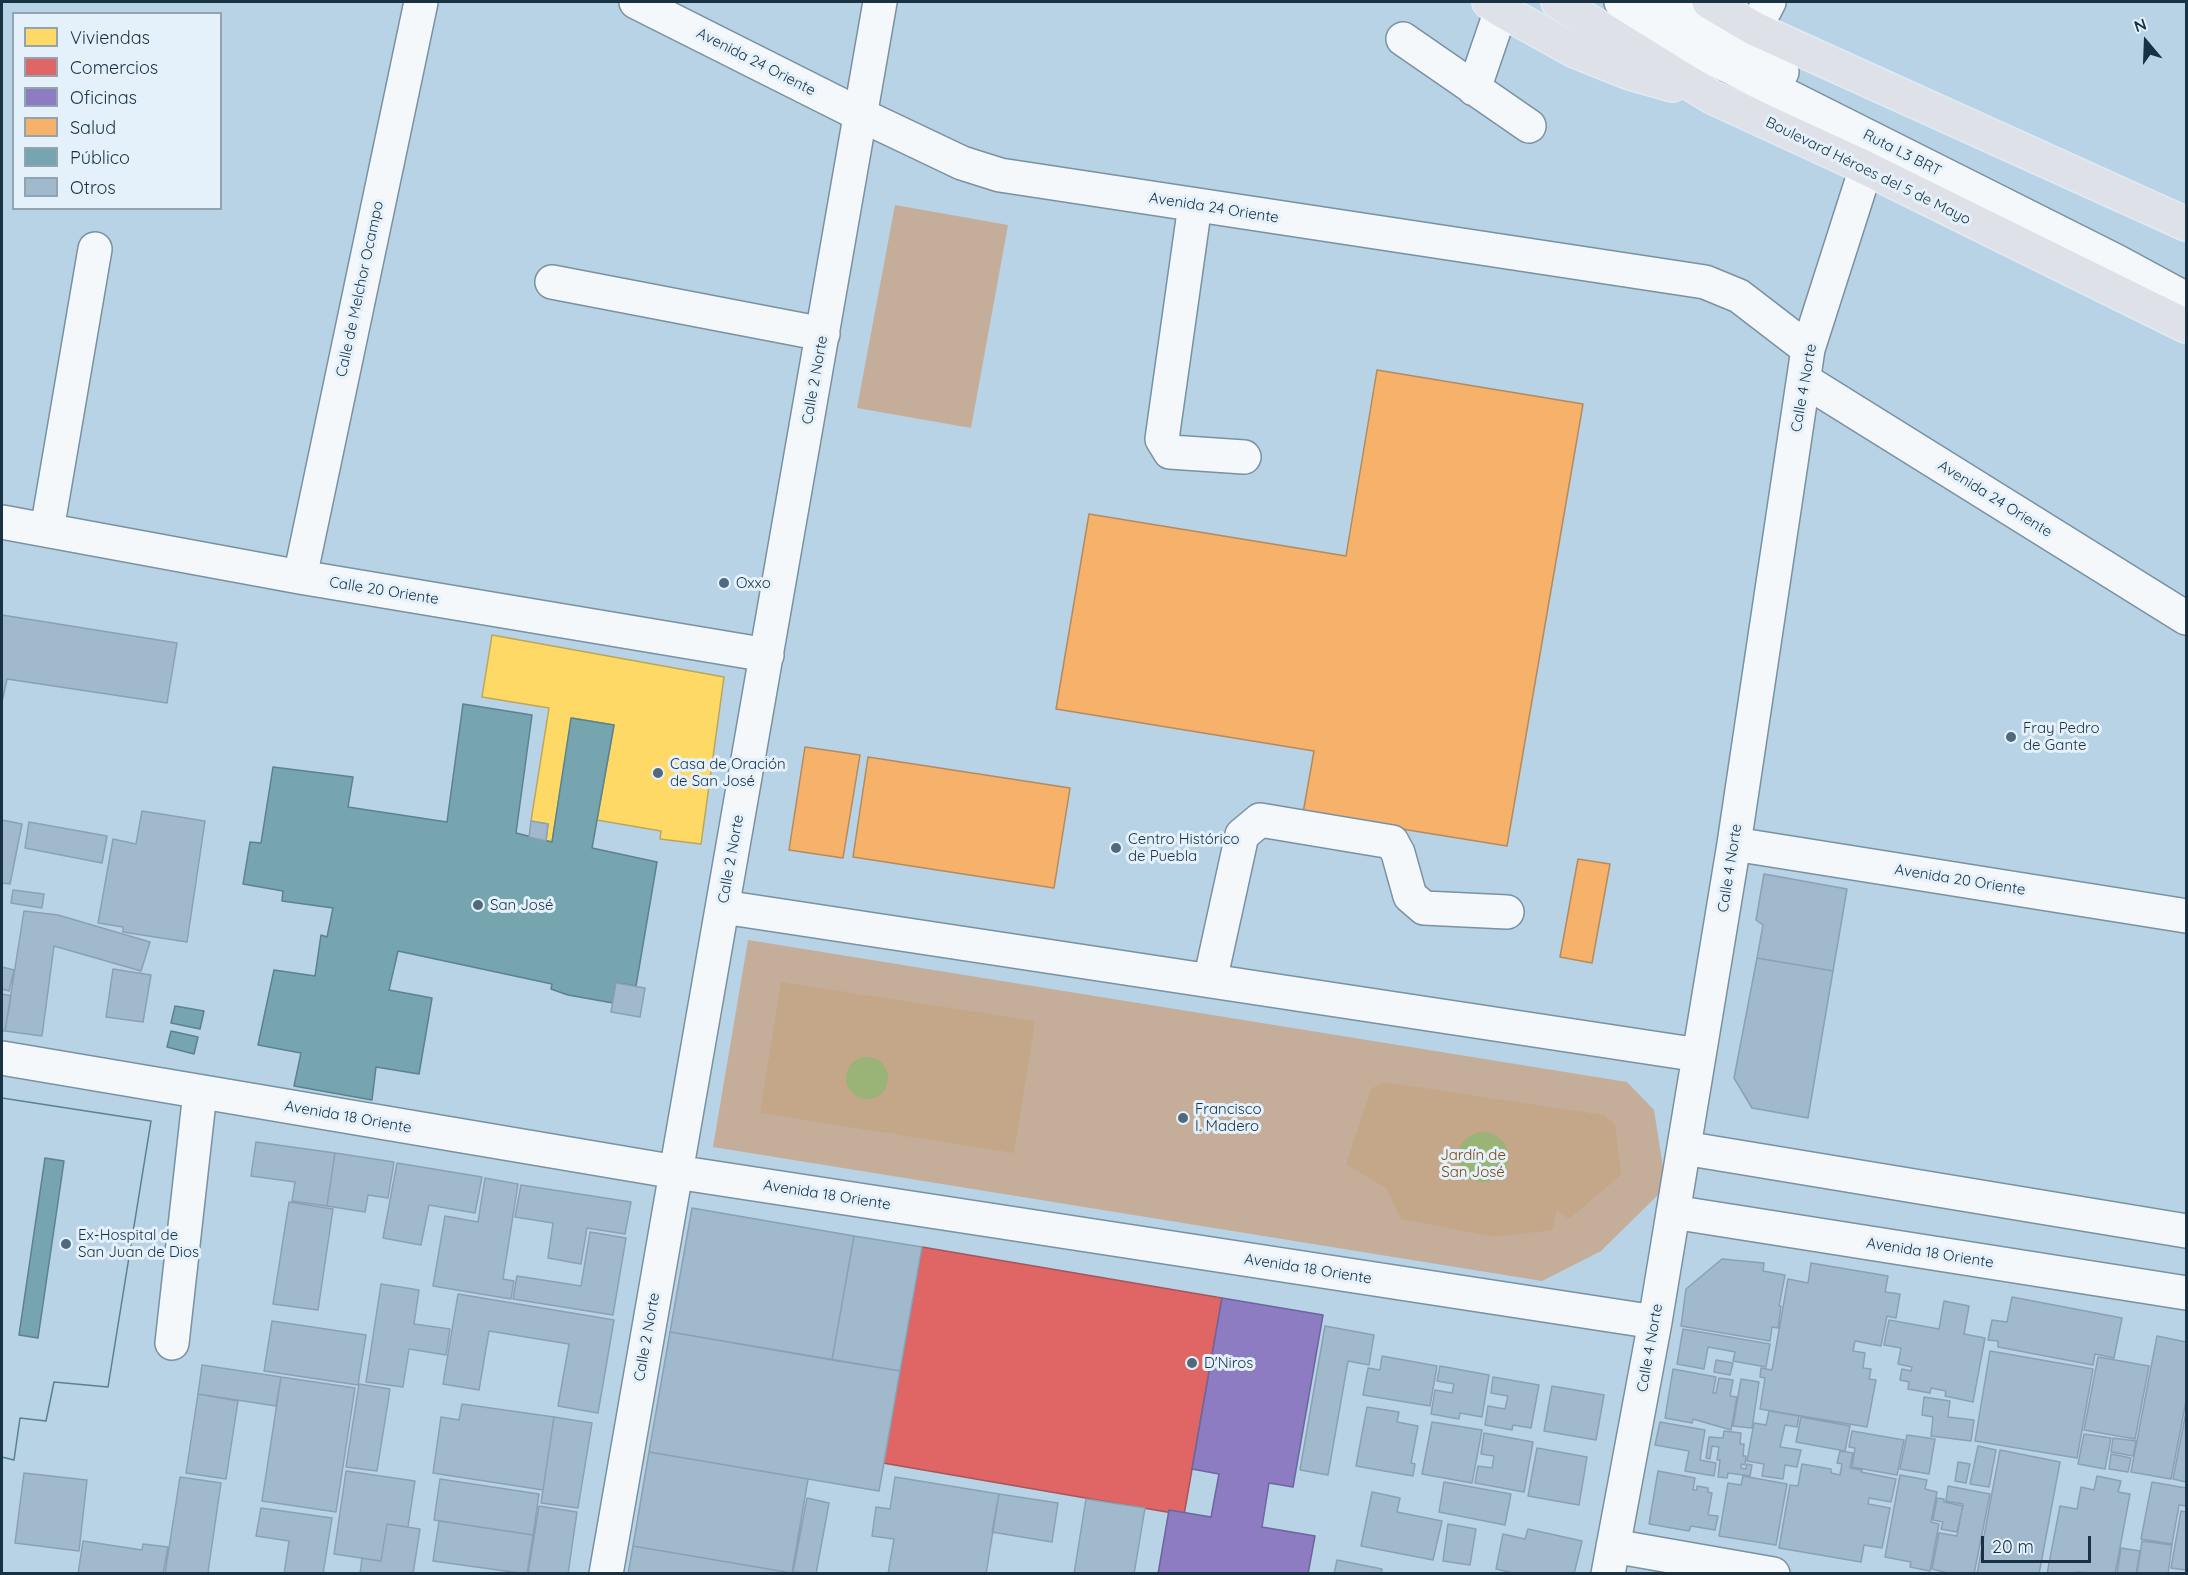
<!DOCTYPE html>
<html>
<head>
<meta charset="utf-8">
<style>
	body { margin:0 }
	#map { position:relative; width:2188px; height:1575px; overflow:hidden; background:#b8d2e6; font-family:Quicksand,sans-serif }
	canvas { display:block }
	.frame { position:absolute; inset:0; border:3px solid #183143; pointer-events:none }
	.legend { position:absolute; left:12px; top:12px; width:210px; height:198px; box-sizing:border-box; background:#e5f1fa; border:2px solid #93a4b1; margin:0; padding:8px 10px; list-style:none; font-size:18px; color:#183143 }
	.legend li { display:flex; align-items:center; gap:12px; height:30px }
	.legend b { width:30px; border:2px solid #93a4b1 }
	.north { position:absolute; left:2116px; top:12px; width:60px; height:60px; -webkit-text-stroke:4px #e5f1fa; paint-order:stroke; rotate:341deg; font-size:16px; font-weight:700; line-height:24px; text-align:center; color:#183143 }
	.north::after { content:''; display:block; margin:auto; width:21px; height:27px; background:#183143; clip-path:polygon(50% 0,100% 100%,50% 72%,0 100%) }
	.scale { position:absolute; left:1981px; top:1536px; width:110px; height:27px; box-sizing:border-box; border:3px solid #183143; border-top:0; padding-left:8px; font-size:18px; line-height:21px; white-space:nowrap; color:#183143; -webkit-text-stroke:4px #e5f1fa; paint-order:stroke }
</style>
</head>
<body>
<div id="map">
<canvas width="2188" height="1575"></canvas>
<div class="frame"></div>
<ul class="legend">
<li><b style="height:16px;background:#ffd966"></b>Viviendas</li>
<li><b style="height:16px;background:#e06666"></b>Comercios</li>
<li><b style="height:16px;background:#8e7cc3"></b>Oficinas</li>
<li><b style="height:16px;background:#f6b26b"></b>Salud</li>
<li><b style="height:16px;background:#76a5af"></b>Público</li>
<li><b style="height:16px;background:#a0b9cc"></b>Otros</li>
</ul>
<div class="north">N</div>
<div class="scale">20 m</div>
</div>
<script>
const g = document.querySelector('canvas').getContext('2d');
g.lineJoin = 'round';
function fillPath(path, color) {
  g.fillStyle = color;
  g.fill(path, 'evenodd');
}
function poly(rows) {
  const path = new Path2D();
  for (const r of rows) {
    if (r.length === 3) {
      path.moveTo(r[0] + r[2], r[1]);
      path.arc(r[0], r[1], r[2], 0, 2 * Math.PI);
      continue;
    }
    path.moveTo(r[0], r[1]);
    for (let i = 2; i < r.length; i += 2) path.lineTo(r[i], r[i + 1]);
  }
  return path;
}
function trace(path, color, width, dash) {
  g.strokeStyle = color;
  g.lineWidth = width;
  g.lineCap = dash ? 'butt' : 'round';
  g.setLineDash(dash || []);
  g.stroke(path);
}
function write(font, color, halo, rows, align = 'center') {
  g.font = font + ' Quicksand,sans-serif';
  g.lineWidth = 6;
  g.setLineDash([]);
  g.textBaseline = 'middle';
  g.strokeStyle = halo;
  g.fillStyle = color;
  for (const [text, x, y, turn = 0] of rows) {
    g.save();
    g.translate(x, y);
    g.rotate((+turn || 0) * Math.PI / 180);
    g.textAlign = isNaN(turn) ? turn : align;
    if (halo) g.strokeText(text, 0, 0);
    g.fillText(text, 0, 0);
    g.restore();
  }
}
fillPath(poly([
	[895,205,1008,225,971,428,857,408],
	[748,940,1627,1082,1654,1110,1666,1187,1601,1251,1542,1281,713,1147]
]), '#c4ae99');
fillPath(poly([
	[781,982,1035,1021,1014,1153,760,1113],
	[1384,1082,1604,1115,1615,1124,1621,1175,1569,1219,1557,1210,1552,1230,1495,1237,1401,1219,1387,1189,1346,1164,1371,1089]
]), '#c4a788');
fillPath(poly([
	[867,1078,21],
	[1483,1157,25]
]), '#9ab376');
const homes = poly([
	[492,635,724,677,701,844,660,839,661,831,597,820,614,725,572,718,552,842,546,841,548,824,531,821,549,708,482,697,492,635]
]);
fillPath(homes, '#ffd966');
trace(homes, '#baa75c', 1.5);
const shops = poly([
	[922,1247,1222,1298,1184,1515,883,1463,922,1247]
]);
fillPath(shops, '#e06666');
trace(shops, '#a4565c', 1.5);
const offices = poly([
	[1222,1298,1323,1315,1293,1487,1269,1483,1262,1527,1315,1536,1308,1574,1158,1574,1169,1510,1211,1517,1219,1474,1192,1469,1222,1298]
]);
fillPath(offices, '#8e7cc3');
trace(offices, '#6b669d', 1.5);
const health = poly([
	[1377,370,1583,404,1507,846,1303,813,1314,751,1056,709,1089,514,1346,556,1377,370],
	[805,747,860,755,843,858,789,850,805,747],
	[868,757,1070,788,1054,888,853,857,868,757],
	[1578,859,1610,864,1592,963,1560,957,1578,859]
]);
fillPath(health, '#f6b26b');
trace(health, '#b38b5f', 1.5);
const public = poly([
	[463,704,532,715,516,833,552,842,571,718,614,725,592,848,657,862,636,986,616,983,613,1003,568,995,551,989,552,984,398,951,389,990,432,998,419,1074,376,1067,372,1100,294,1086,301,1053,258,1045,274,970,315,976,321,935,327,937,333,908,282,901,283,891,243,884,250,842,261,843,273,767,353,777,348,807,447,822,463,704],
	[175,1006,204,1011,200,1029,171,1023,175,1006],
	[171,1031,198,1037,194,1054,167,1047,171,1031],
	[2,1098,151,1121,108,1387,54,1382,46,1421,20,1418,14,1460,2,1457,2,1098],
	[45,1158,64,1161,38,1338,19,1335,45,1158],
	[2,1098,151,1121,108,1387,54,1382,46,1421,20,1418,14,1460,2,1457,2,1098]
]);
fillPath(public, '#76a5af');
trace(public, '#5a828f', 1.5);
const building = poly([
	[2,615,177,643,167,703,7,679,2,702,2,615],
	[142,811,205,821,187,942,123,932,123,927,98,923,113,839,136,844,142,811],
	[2,820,22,824,10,884,2,883,2,820],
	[531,821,548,824,546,841,529,837,531,821],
	[29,822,107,836,102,863,25,848,29,822],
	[1764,874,1847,889,1833,971,1757,958,1763,925,1756,920,1764,874],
	[13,890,44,894,42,908,11,903,13,890],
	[24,911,58,915,150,942,141,971,54,946,42,1036,5,1031,24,911],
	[1757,958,1833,971,1808,1118,1752,1108,1734,1078,1757,958],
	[2,967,14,970,9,991,2,989,2,967],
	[113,969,151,975,143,1022,106,1017,113,969],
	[616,983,645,988,640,1017,611,1012,616,983],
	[2,994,11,996,5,1031,2,1031,2,994],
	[256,1142,335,1153,327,1206,292,1201,295,1182,251,1176,256,1142],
	[335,1153,394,1162,388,1198,368,1195,365,1212,327,1206,335,1153],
	[397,1163,482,1177,475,1213,429,1205,421,1245,383,1238,397,1163],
	[485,1178,518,1184,503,1279,514,1281,511,1299,433,1286,445,1216,478,1222,485,1178],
	[521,1185,631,1202,625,1234,587,1228,581,1264,548,1258,553,1223,515,1217,521,1185],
	[289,1202,333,1209,318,1310,273,1304,289,1202],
	[692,1208,854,1236,832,1360,670,1332,692,1208],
	[590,1232,626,1238,613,1315,513,1299,517,1276,581,1286,590,1232],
	[854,1236,922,1247,900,1371,832,1360,854,1236],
	[1722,1259,1764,1263,1763,1271,1785,1275,1779,1306,1781,1306,1778,1328,1772,1327,1770,1341,1681,1326,1686,1289,1722,1259],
	[1811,1263,1888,1276,1885,1292,1900,1294,1896,1318,1887,1316,1881,1346,1855,1341,1853,1351,1865,1353,1863,1368,1871,1369,1869,1379,1876,1380,1867,1427,1760,1409,1765,1378,1760,1377,1761,1368,1772,1370,1788,1279,1808,1283,1811,1263],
	[381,1284,419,1290,414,1324,450,1329,446,1355,409,1349,403,1387,366,1382,381,1284],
	[458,1294,614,1320,598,1413,558,1406,569,1344,489,1331,479,1390,443,1384,458,1294],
	[2012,1297,2122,1318,2114,1358,2095,1354,2093,1365,1998,1347,1998,1341,1988,1340,1992,1320,2007,1322,2012,1297],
	[1944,1301,1969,1306,1964,1334,1985,1338,1973,1402,1945,1396,1946,1391,1931,1388,1930,1393,1908,1389,1909,1382,1900,1380,1902,1369,1911,1371,1912,1367,1898,1364,1901,1348,1884,1345,1889,1320,1939,1329,1944,1301],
	[272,1321,366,1335,358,1385,264,1371,272,1321],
	[1325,1326,1374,1335,1369,1365,1348,1361,1328,1475,1300,1470,1325,1326],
	[1683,1329,1770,1344,1766,1367,1733,1361,1735,1352,1708,1347,1704,1369,1677,1364,1683,1329],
	[670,1332,900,1371,879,1491,649,1452,670,1332],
	[2157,1336,2186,1342,2186,1401,2171,1479,2131,1472,2157,1336],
	[1990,1351,2093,1369,2077,1458,1975,1441,1990,1351],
	[1382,1356,1437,1366,1430,1406,1363,1395,1368,1368,1380,1370,1382,1356],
	[2098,1357,2149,1366,2135,1439,2084,1430,2098,1357],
	[1716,1360,1733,1363,1730,1375,1714,1372,1716,1360],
	[202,1365,281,1377,276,1406,198,1394,202,1365],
	[1440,1366,1489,1375,1482,1417,1460,1413,1459,1419,1431,1414,1435,1390,1452,1393,1454,1384,1437,1381,1440,1366],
	[1673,1369,1716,1377,1713,1393,1716,1393,1719,1378,1733,1380,1730,1396,1737,1397,1731,1430,1693,1419,1692,1423,1665,1418,1673,1369],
	[281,1377,355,1388,336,1512,262,1501,281,1377],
	[1493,1377,1539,1385,1531,1428,1513,1425,1512,1430,1485,1425,1488,1406,1505,1409,1508,1396,1491,1393,1493,1377],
	[1741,1379,1759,1382,1752,1428,1733,1426,1741,1379],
	[359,1384,390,1389,377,1471,346,1467,359,1384],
	[1552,1386,1604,1395,1596,1440,1544,1431,1552,1386],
	[198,1394,238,1401,226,1479,186,1473,198,1394],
	[1924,1397,1950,1401,1948,1417,1974,1420,1971,1441,1931,1436,1933,1417,1922,1415,1924,1397],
	[462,1404,554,1417,543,1490,433,1473,441,1417,459,1420,462,1404],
	[1367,1407,1399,1412,1397,1422,1418,1426,1411,1463,1415,1464,1413,1476,1356,1466,1367,1407],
	[1769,1411,1799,1416,1797,1427,1785,1425,1780,1447,1801,1450,1797,1467,1785,1465,1783,1479,1762,1476,1764,1464,1747,1461,1754,1423,1766,1425,1769,1411],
	[2186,1412,2186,1482,2173,1479,2186,1412],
	[554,1417,592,1423,578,1508,541,1503,554,1417],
	[1801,1417,1850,1426,1845,1451,1796,1442,1801,1417],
	[1432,1422,1482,1430,1472,1483,1422,1474,1432,1422],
	[1660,1422,1705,1430,1700,1460,1716,1463,1714,1476,1685,1471,1689,1451,1655,1445,1660,1422],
	[1724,1431,1741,1433,1740,1444,1744,1444,1743,1456,1746,1456,1745,1465,1741,1464,1741,1468,1746,1469,1747,1464,1752,1465,1750,1476,1728,1473,1727,1478,1718,1477,1720,1460,1717,1460,1719,1447,1712,1446,1710,1459,1706,1458,1709,1437,1723,1438,1724,1431],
	[1852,1431,1904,1440,1897,1475,1852,1467,1855,1448,1849,1447,1852,1431],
	[1484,1433,1533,1442,1524,1492,1475,1483,1478,1466,1492,1468,1494,1456,1481,1454,1484,1433],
	[2084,1434,2111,1438,2105,1469,2078,1464,2084,1434],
	[1907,1435,1935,1439,1929,1474,1900,1469,1907,1435],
	[2113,1438,2136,1441,2133,1456,2111,1452,2113,1438],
	[1978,1446,1996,1450,1989,1487,1970,1484,1978,1446],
	[1537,1448,1587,1457,1579,1505,1528,1496,1537,1448],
	[2000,1450,2060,1462,2039,1574,1977,1574,2000,1450],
	[1840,1451,1853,1453,1850,1468,1862,1470,1861,1472,1896,1479,1891,1502,1869,1498,1868,1504,1890,1508,1882,1548,1864,1545,1861,1562,1779,1548,1790,1485,1798,1486,1802,1464,1831,1469,1831,1473,1840,1475,1842,1464,1837,1463,1840,1451],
	[649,1452,808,1479,792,1573,633,1546,649,1452],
	[2111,1454,2131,1458,2128,1472,2109,1469,2111,1454],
	[1958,1462,1970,1464,1966,1483,1955,1481,1958,1462],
	[346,1471,415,1481,408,1527,387,1524,381,1561,334,1554,346,1471],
	[1658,1471,1695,1478,1693,1490,1697,1490,1697,1486,1708,1488,1708,1492,1712,1493,1708,1515,1718,1516,1715,1530,1691,1526,1689,1531,1649,1524,1658,1471],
	[24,1473,87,1480,79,1551,15,1543,24,1473],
	[1900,1475,1927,1480,1925,1489,1937,1492,1931,1522,1939,1524,1930,1571,1910,1567,1911,1562,1885,1557,1900,1475],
	[1743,1476,1787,1484,1776,1545,1719,1536,1728,1483,1741,1485,1743,1476],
	[2097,1476,2121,1481,2118,1492,2130,1494,2115,1574,2076,1572,2076,1574,2047,1574,2060,1506,2077,1509,2081,1487,2094,1490,2097,1476],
	[180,1477,221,1483,208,1572,215,1574,165,1574,180,1477],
	[895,1477,999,1494,986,1574,888,1574,894,1539,872,1536,876,1507,890,1509,895,1477],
	[440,1479,539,1494,533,1535,434,1520,440,1479],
	[1444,1482,1511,1494,1505,1525,1439,1512,1444,1482],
	[2152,1482,2186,1488,2186,1506,2179,1505,2172,1544,2141,1539,2152,1482],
	[1948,1486,1990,1494,1974,1574,1952,1574,1932,1569,1939,1533,1957,1536,1963,1504,1946,1501,1948,1486],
	[1372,1492,1400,1498,1397,1512,1442,1521,1433,1560,1361,1546,1372,1492],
	[999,1494,1058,1503,1052,1542,992,1532,999,1494],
	[807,1498,829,1503,816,1574,793,1572,807,1498],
	[1937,1498,1944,1499,1944,1502,1963,1506,1957,1532,1941,1529,1943,1522,1933,1520,1937,1498],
	[1086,1499,1145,1508,1134,1574,1074,1574,1086,1499],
	[539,1506,577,1512,568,1574,528,1574,539,1506],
	[261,1508,332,1518,323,1574,284,1574,289,1541,256,1536,261,1508],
	[2181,1511,2186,1512,2186,1570,2171,1568,2181,1511],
	[439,1521,533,1535,527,1574,433,1561,439,1521],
	[387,1524,420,1529,413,1574,360,1574,362,1558,381,1561,387,1524],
	[1448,1524,1476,1529,1470,1565,1443,1561,1448,1524],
	[1528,1529,1582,1541,1574,1574,1517,1574,1496,1569,1503,1534,1525,1539,1528,1529],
	[83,1541,142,1550,143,1544,168,1547,163,1574,78,1574,83,1541],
	[2142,1541,2172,1545,2168,1574,2137,1574,2142,1541],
	[633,1546,792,1573,628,1574,633,1546],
	[2121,1548,2140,1551,2136,1574,2117,1574,2121,1548],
	[1337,1560,1382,1569,1381,1574,1334,1574,1337,1560]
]);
fillPath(building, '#a0b9cc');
trace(building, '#8aa1b3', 1.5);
const minor = poly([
	[636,2,861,115,962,163,1000,175,1705,282,1739,296,1808,349],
	[1621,2,1704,54,2116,261,2186,299],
	[1670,2,1782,72],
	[1755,29,1769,2],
	[1403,39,1529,126],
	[1474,89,1501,10],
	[1195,205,1162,439,1170,452,1244,457],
	[552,282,823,334],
	[1804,380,2186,618],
	[2,522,300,577,767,655],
	[47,530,95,249],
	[300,577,421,2],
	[1734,844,2186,916],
	[723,907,1699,1055],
	[1210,981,1242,835,1260,820,1392,842,1398,853,1410,896,1424,908,1507,912],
	[2,1058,676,1172,1655,1322],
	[1684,1148,2186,1231],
	[1673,1212,2186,1293],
	[172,1343,200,1092],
	[1613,1546,1773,1574],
	[606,1574,880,2],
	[1608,1574,1655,1322,1734,844,1808,349,1866,168]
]);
const major = poly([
	[1489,2,1501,10,1575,51,1630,73,1672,85],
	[1558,2,1712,97,1866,168,2186,326],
	[1709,2,1755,29,2186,224]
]);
trace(minor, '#7991a2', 36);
trace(major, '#dfebf4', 36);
trace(minor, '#f4f8fb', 33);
trace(major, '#dfe1e9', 33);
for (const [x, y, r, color] of [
	[724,583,6,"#50697c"],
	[2011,737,6,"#50697c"],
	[658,773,6,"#50697c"],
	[1116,848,6,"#50697c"],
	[478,905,6,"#50697c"],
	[1183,1118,6,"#50697c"],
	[66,1244,6,"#50697c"],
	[1192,1363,6,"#50697c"]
]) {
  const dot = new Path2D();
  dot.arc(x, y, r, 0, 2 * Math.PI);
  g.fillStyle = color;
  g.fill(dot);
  trace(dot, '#e5f1fa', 2);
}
write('15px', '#183143', '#e5f1fa', [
	["Avenida 24 Oriente",756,62,27],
	["Ruta L3 BRT",1902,153,27],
	["Boulevard Héroes del 5 de Mayo",1868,171,26],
	["Avenida 24 Oriente",1214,208,9],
	["Calle de Melchor Ocampo",360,289,-78],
	["Calle 2 Norte",815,380,-80],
	["Calle 4 Norte",1804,388,-80],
	["Avenida 24 Oriente",1995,499,32],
	["Calle 20 Oriente",384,591,9],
	["Calle 2 Norte",731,859,-80],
	["Calle 4 Norte",1730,868,-81],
	["Avenida 20 Oriente",1960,880,9],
	["Avenida 18 Oriente",348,1117,10],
	["Avenida 18 Oriente",827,1195,9],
	["Avenida 18 Oriente",1930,1253,9],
	["Avenida 18 Oriente",1308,1269,9],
	["Calle 2 Norte",647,1337,-80],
	["Calle 4 Norte",1650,1348,-80]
]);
write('15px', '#183143', '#e5f1fa', [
	["Oxxo",736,583],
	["Fray Pedro",2023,728],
	["de Gante",2023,745],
	["Casa de Oración",670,764],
	["de San José",670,781],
	["Centro Histórico",1128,839],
	["de Puebla",1128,856],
	["San José",490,905],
	["Francisco",1195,1109],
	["I. Madero",1195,1126],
	["Ex-Hospital de",78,1235],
	["San Juan de Dios",78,1252],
	["D'Niros",1204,1363]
], 'left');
write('15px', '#7a4814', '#e5f1fa', [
	["Jardín de",1473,1155],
	["San José",1473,1172]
]);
</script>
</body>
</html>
